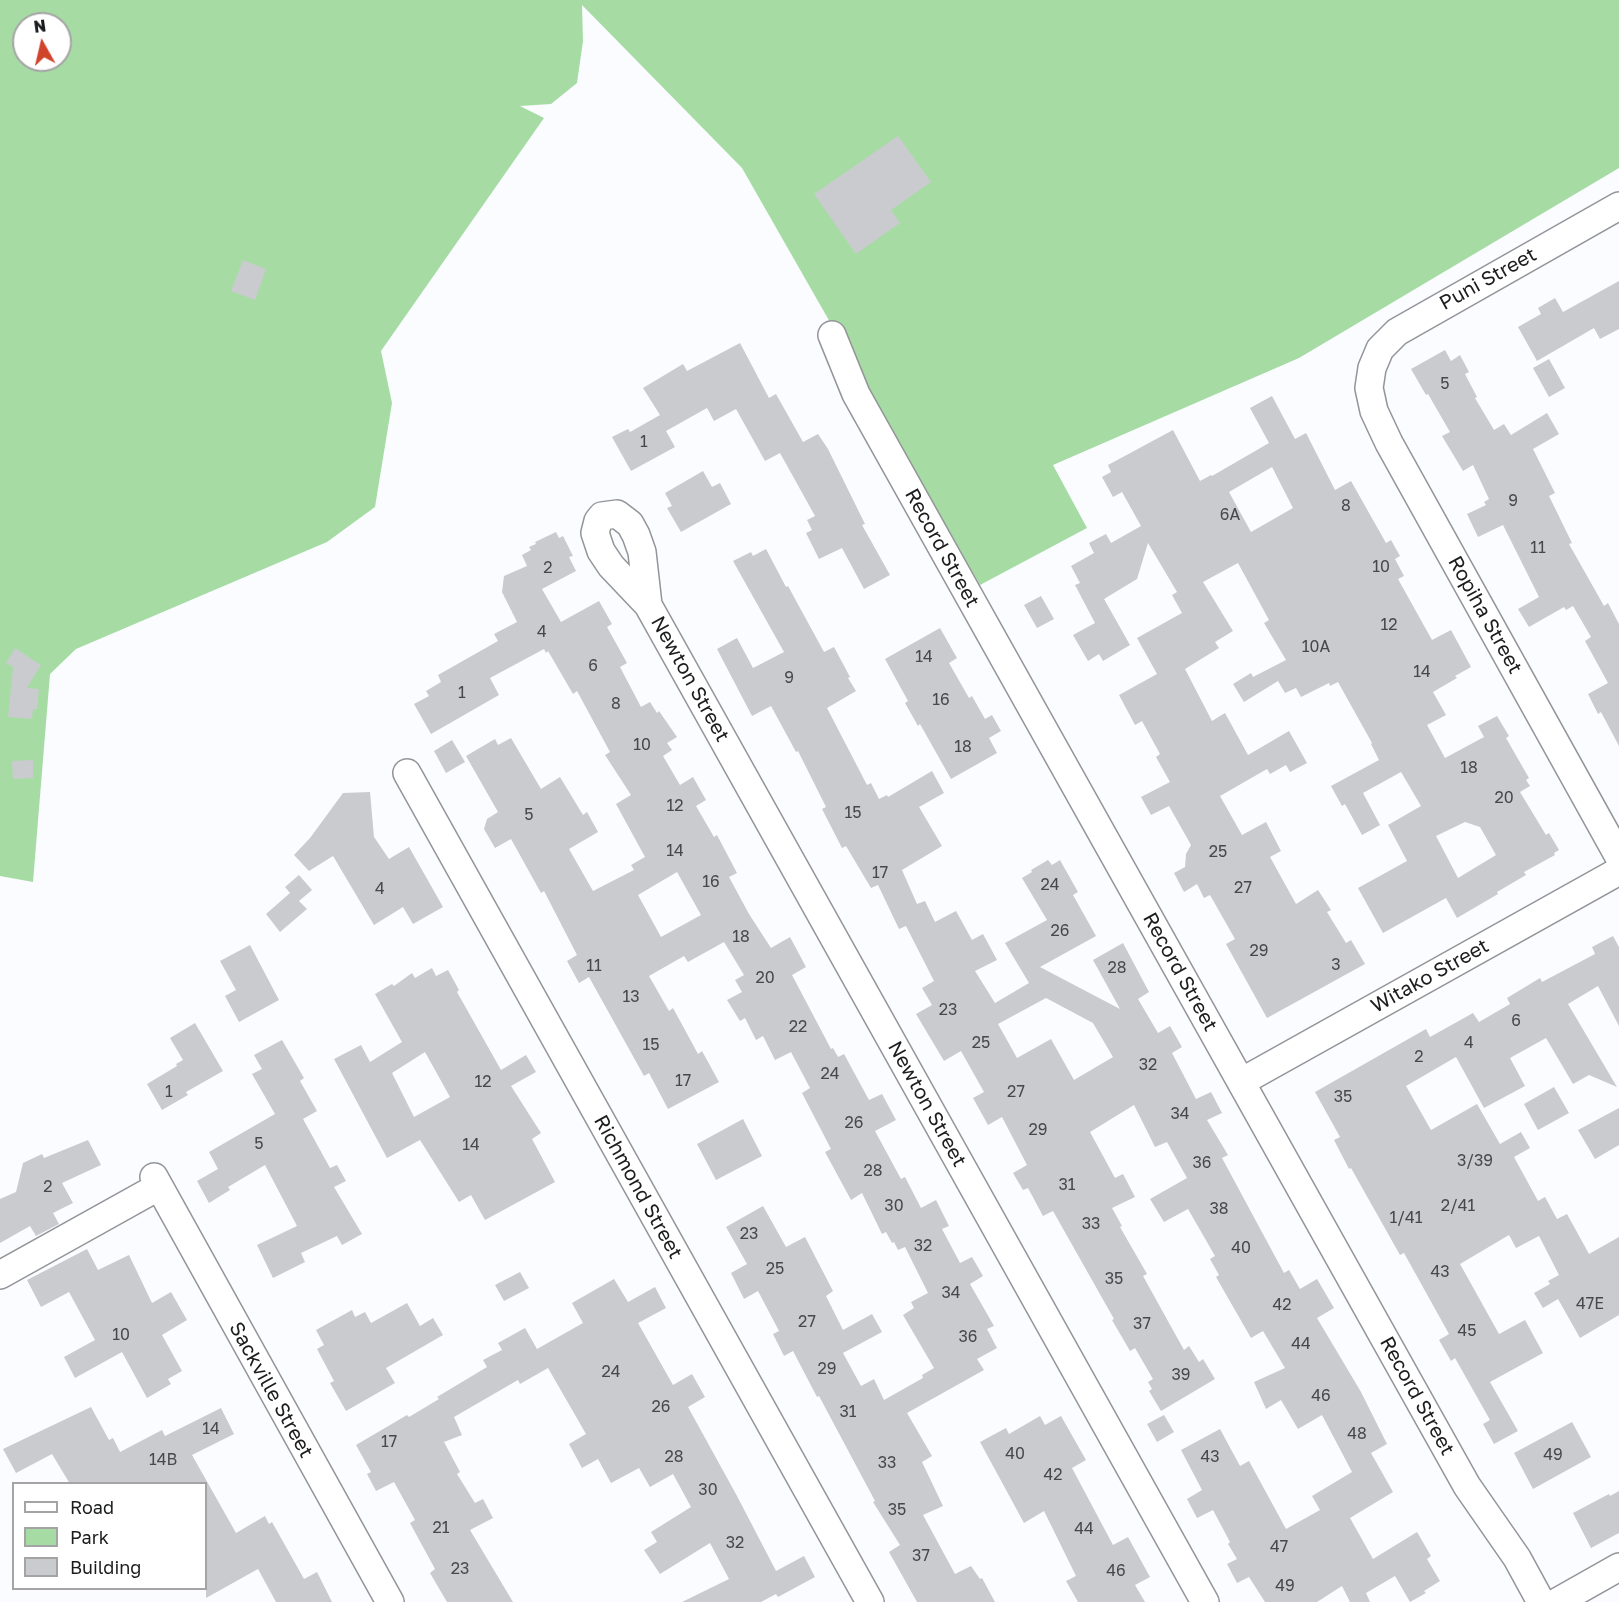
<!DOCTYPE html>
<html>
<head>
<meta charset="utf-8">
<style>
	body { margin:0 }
	#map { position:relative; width:1619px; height:1602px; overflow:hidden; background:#fafcff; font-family:"Golos Text",sans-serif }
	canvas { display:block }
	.legend { position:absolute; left:12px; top:1482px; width:195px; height:108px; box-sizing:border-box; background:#fff; border:2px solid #a4a4a5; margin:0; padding:8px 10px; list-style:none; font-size:18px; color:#1b1c1d }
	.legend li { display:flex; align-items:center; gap:12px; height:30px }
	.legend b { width:30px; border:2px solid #a4a4a5 }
	.north { position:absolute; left:12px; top:12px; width:60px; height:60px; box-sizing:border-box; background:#fff; border:2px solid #a4a4a5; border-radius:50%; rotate:352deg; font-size:16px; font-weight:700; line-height:24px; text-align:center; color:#1b1c1d }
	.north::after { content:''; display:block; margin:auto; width:21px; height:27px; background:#d0442c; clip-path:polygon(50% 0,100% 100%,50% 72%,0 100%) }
</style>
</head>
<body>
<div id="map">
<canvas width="1619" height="1602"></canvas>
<ul class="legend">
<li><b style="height:8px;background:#fff"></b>Road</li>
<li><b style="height:16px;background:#a6dca4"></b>Park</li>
<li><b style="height:16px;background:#c9cbce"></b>Building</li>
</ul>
<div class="north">N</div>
</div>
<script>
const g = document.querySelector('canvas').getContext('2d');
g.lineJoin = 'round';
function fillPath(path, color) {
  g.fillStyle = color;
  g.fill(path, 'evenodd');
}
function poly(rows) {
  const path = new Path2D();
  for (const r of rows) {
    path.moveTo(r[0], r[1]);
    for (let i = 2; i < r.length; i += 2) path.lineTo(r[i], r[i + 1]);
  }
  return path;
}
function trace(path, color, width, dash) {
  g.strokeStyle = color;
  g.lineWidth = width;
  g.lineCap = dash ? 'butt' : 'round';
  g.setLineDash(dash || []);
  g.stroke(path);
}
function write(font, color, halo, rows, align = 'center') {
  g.font = font + ' "Golos Text",sans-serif';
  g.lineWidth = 5;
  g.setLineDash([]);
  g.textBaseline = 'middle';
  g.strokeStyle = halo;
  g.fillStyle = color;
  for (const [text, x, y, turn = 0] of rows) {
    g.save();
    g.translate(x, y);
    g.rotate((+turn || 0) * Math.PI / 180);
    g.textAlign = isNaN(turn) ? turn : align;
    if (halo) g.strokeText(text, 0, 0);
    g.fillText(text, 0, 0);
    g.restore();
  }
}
fillPath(poly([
	[0,0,1619,0,1619,168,1299,358,1053,465,1087,528,980,585,742,168,582,5,583,41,577,83,551,104,520,106,544,118,381,351,392,403,375,507,327,542,76,649,50,674,33,882,0,876],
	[24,24,60,24,60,60,24,60]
]), '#a6dca4');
fillPath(poly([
	[898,136,931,182,891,210,900,223,856,254,814,194],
	[243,260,266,269,255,300,231,291],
	[1619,281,1619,329,1600,339,1594,328,1537,361,1518,327,1541,314,1538,308,1555,298,1563,312],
	[740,343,769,398,776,394,803,442,818,434,828,449,865,524,862,525,890,575,864,589,842,548,819,559,806,533,812,530,807,520,815,516,780,453,765,461,736,409,714,421,707,408,666,431,675,447,631,471,612,437,628,429,630,432,660,415,643,388,683,364,687,371],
	[1445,350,1451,361,1460,355,1469,372,1465,374,1477,397,1475,398,1494,430,1504,424,1511,435,1547,413,1559,434,1533,449,1555,493,1549,496,1572,543,1569,544,1604,606,1608,603,1619,624,1619,746,1601,712,1598,714,1588,694,1608,683,1585,641,1591,637,1573,606,1566,610,1564,607,1529,627,1518,609,1539,597,1503,525,1478,537,1467,514,1486,505,1484,502,1489,499,1473,465,1463,471,1442,436,1450,432,1428,394,1426,395,1411,369],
	[1549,359,1565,388,1549,397,1533,368],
	[1272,396,1295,439,1306,433,1335,490,1351,481,1386,543,1391,540,1400,556,1395,559,1404,576,1398,579,1432,640,1451,630,1471,667,1455,676,1457,678,1433,692,1446,715,1427,725,1445,758,1484,737,1478,726,1497,716,1509,736,1506,738,1529,778,1526,780,1530,786,1520,792,1546,835,1549,833,1559,850,1554,853,1555,855,1524,872,1526,875,1497,892,1498,894,1457,918,1446,898,1383,933,1358,888,1407,861,1388,825,1421,806,1401,772,1363,793,1380,825,1362,835,1345,804,1342,806,1331,786,1379,760,1371,744,1372,743,1338,682,1330,686,1329,683,1301,697,1296,688,1285,693,1278,681,1244,702,1233,684,1251,673,1253,677,1286,660,1264,623,1269,620,1238,563,1203,582,1233,631,1215,642,1219,648,1185,669,1212,721,1225,713,1248,755,1289,731,1307,763,1290,772,1286,765,1270,774,1267,769,1220,796,1242,835,1266,822,1281,851,1270,857,1296,904,1318,890,1331,910,1327,912,1346,943,1351,940,1365,964,1267,1018,1226,944,1235,939,1210,895,1204,898,1197,884,1184,892,1174,873,1185,867,1186,854,1191,845,1169,806,1151,815,1141,797,1170,782,1156,757,1160,754,1142,721,1135,725,1119,695,1157,674,1137,638,1182,613,1172,595,1177,592,1148,543,1137,579,1104,599,1130,645,1103,661,1099,654,1088,661,1073,635,1095,623,1075,585,1080,583,1071,566,1094,553,1089,543,1106,534,1111,543,1141,526,1122,492,1113,497,1102,477,1111,472,1108,465,1173,430,1200,481,1211,475,1212,476,1269,443,1250,408],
	[1272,467,1293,508,1251,532,1229,492],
	[1465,822,1480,827,1496,855,1458,878,1436,836],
	[703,471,712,487,720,483,731,504,681,532,667,508,672,506,665,493],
	[556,532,559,538,563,536,573,556,569,557,576,571,542,589,561,622,599,601,612,624,607,627,627,663,620,667,641,707,650,702,657,713,659,711,677,737,667,743,672,750,663,756,680,785,693,777,706,800,696,806,714,837,717,835,737,873,729,877,749,914,771,948,790,937,806,967,792,975,831,1049,833,1048,838,1057,844,1054,869,1100,882,1094,896,1120,875,1131,901,1179,905,1177,921,1208,936,1200,949,1226,942,1229,960,1263,972,1257,983,1276,970,1284,994,1326,987,1329,997,1348,977,1359,984,1370,907,1413,932,1456,922,1462,943,1506,923,1515,955,1574,971,1566,980,1579,982,1578,995,1602,917,1602,889,1552,900,1545,873,1502,875,1501,819,1396,817,1397,793,1351,784,1356,773,1334,779,1331,758,1291,744,1299,731,1273,747,1264,726,1227,763,1206,786,1247,805,1237,833,1291,826,1296,843,1330,872,1314,882,1332,843,1353,861,1386,874,1379,884,1400,923,1378,922,1375,934,1368,903,1315,914,1308,911,1302,928,1293,905,1247,898,1250,894,1242,892,1243,886,1232,882,1234,862,1193,851,1200,825,1152,831,1149,802,1093,810,1088,791,1052,775,1060,763,1036,756,1040,745,1018,740,1021,727,1000,742,992,735,980,744,975,724,942,688,962,684,956,649,976,669,1011,673,1008,698,1054,702,1051,719,1082,668,1109,649,1073,644,1076,589,977,579,983,567,961,577,955,544,891,541,893,511,839,495,848,484,829,487,819,498,812,466,756,495,739,498,745,511,738,541,789,560,777,583,815,587,812,598,832,569,849,593,891,634,870,631,865,645,857,616,804,631,795,605,755,610,752,577,691,573,694,548,651,546,653,544,649,490,678,499,695,431,734,414,704,429,696,426,691,441,682,438,675,498,641,494,634,517,622,502,592,504,576,527,566,522,555,531,550,529,547,536,544,535,542],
	[677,872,701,915,661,937,638,895],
	[766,549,786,587,788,586,824,652,834,647,850,677,848,678,856,691,827,708,867,785,871,783,879,799,887,795,888,797,932,771,944,793,919,807,942,846,902,870,917,904,925,901,935,922,956,911,972,940,983,934,997,960,975,971,995,1003,1029,983,1005,943,1047,920,1022,878,1032,872,1031,870,1048,860,1052,865,1060,860,1078,892,1073,895,1096,936,1040,967,1120,1009,1093,960,1123,943,1149,992,1138,999,1158,1033,1170,1026,1182,1047,1172,1053,1196,1099,1211,1092,1222,1113,1207,1120,1228,1155,1222,1158,1284,1273,1289,1270,1300,1289,1317,1279,1334,1308,1317,1318,1361,1392,1387,1444,1371,1453,1393,1492,1350,1518,1373,1559,1417,1532,1431,1556,1427,1559,1440,1581,1424,1591,1426,1593,1410,1602,1395,1576,1366,1593,1370,1602,1350,1602,1342,1586,1317,1602,1265,1602,1249,1577,1237,1583,1227,1564,1237,1559,1228,1544,1230,1542,1213,1510,1197,1518,1187,1499,1202,1490,1181,1450,1220,1429,1240,1466,1249,1461,1286,1529,1320,1510,1312,1496,1352,1472,1322,1415,1298,1429,1281,1400,1266,1409,1254,1382,1285,1368,1263,1331,1251,1338,1216,1277,1219,1275,1210,1259,1215,1256,1188,1209,1164,1222,1150,1199,1187,1178,1167,1142,1155,1147,1134,1105,1090,1132,1115,1178,1123,1174,1135,1197,1112,1208,1122,1226,1120,1227,1147,1274,1143,1276,1184,1350,1189,1346,1199,1362,1203,1359,1215,1379,1161,1411,1149,1391,1152,1389,1148,1382,1153,1379,1135,1348,1130,1351,1112,1320,1114,1319,1053,1211,1043,1216,1028,1188,1023,1190,1013,1173,1027,1165,1002,1117,988,1125,973,1098,984,1092,961,1051,944,1061,916,1014,932,1005,922,988,934,981,906,926,899,929,878,885,871,888,846,846,842,848,822,809,826,807,798,751,796,752,771,706,752,716,717,649,737,638,753,668,784,652,733,561,751,552,753,556],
	[1046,998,1093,1023,1113,1057,1074,1080,1051,1039,1017,1058,998,1024],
	[1041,596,1054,619,1037,628,1024,605],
	[940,628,957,658,949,663,969,698,972,696,985,719,992,715,1001,731,989,738,997,753,951,779,920,724,918,726,905,703,908,701,885,659],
	[15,648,41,665,27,688,39,689,37,709,33,709,32,719,8,717,13,667,6,663],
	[452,740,465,762,446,773,434,751],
	[33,760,33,778,13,779,12,761],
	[370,792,374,837,389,859,409,847,443,907,413,924,403,907,374,925,333,856,309,871,294,855,310,838,343,793],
	[299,875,312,890,299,901,307,909,280,932,266,914,290,893,285,887],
	[1613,936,1619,947,1619,1026,1598,986,1568,1004,1617,1087,1589,1075,1573,1084,1546,1038,1510,1058,1525,1086,1484,1108,1456,1057,1406,1086,1431,1130,1477,1104,1500,1144,1521,1132,1530,1148,1514,1157,1538,1201,1545,1197,1557,1219,1567,1214,1589,1254,1619,1237,1619,1315,1580,1338,1558,1299,1543,1308,1534,1293,1550,1284,1548,1281,1559,1275,1539,1236,1516,1248,1509,1235,1460,1264,1499,1334,1525,1320,1543,1353,1490,1382,1518,1431,1494,1444,1483,1424,1490,1420,1455,1358,1451,1361,1439,1340,1449,1334,1404,1253,1400,1255,1351,1168,1349,1169,1334,1140,1340,1137,1315,1092,1426,1029,1430,1037,1473,1013,1479,1022,1510,1004,1507,998,1540,978,1542,982,1595,954,1592,947],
	[250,945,279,1000,239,1022,225,996,236,990,220,961],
	[432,968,436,976,448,970,459,990,457,992,501,1070,526,1055,536,1072,511,1086,541,1133,532,1139,555,1182,485,1220,471,1195,459,1202,420,1140,387,1158,334,1059,361,1045,370,1062,402,1042,375,994,392,984,394,986,412,973,415,978],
	[425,1052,450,1097,414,1117,392,1073],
	[195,1023,223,1071,186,1092,188,1095,162,1110,147,1084,177,1066,176,1064,183,1060,170,1038],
	[282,1040,304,1078,300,1081,317,1111,303,1119,330,1168,337,1165,346,1181,334,1187,362,1234,342,1245,337,1236,301,1253,305,1262,273,1278,257,1245,297,1226,265,1165,228,1187,230,1190,209,1203,197,1181,218,1169,209,1152,275,1114,252,1074,262,1069,254,1055],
	[1554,1087,1569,1113,1538,1130,1524,1104],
	[1619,1108,1619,1145,1595,1159,1578,1130],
	[743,1119,762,1156,716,1180,697,1144],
	[88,1140,101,1165,62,1183,73,1203,53,1213,59,1224,36,1236,30,1226,0,1243,0,1199,16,1192,23,1163,42,1154,44,1158],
	[87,1249,98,1270,129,1255,152,1303,171,1292,187,1320,162,1335,182,1371,168,1379,171,1384,147,1398,122,1352,75,1378,64,1357,95,1340,69,1292,41,1307,27,1280],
	[520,1272,529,1288,504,1301,495,1285],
	[614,1279,628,1302,655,1287,666,1308,638,1323,673,1385,692,1374,705,1397,688,1407,737,1496,776,1571,804,1556,815,1577,778,1597,776,1594,761,1602,682,1602,729,1579,710,1543,660,1574,644,1550,657,1542,651,1532,691,1507,673,1474,650,1487,639,1468,611,1483,598,1459,582,1468,569,1444,586,1434,548,1368,520,1384,518,1380,454,1417,462,1435,444,1442,460,1472,457,1474,475,1503,483,1499,493,1518,470,1530,513,1602,447,1602,430,1573,435,1569,410,1523,415,1520,394,1482,376,1491,367,1474,371,1472,356,1445,407,1415,409,1417,439,1399,437,1397,487,1367,483,1360,502,1350,498,1343,525,1328,537,1349,583,1323,572,1303],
	[407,1303,420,1326,433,1318,443,1335,386,1368,395,1383,346,1411,330,1383,334,1381,317,1349,324,1345,316,1330,352,1310,355,1317,365,1312,371,1323],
	[91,1407,109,1440,113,1438,120,1452,162,1430,165,1436,221,1408,234,1434,192,1455,236,1533,265,1516,269,1524,272,1522,304,1579,317,1572,332,1602,276,1602,258,1569,206,1598,206,1484,70,1484,52,1454,16,1473,3,1449],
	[1164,1415,1174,1432,1157,1442,1147,1424],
	[1040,1416,1045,1425,1061,1416,1086,1460,1072,1468,1113,1545,1128,1537,1150,1577,1135,1585,1145,1602,1078,1602,1066,1581,1076,1576,1044,1511,1024,1523,980,1442,1006,1428,1009,1434],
	[1572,1422,1591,1457,1533,1489,1514,1453],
	[1619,1491,1619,1533,1591,1548,1573,1513,1609,1494,1610,1496]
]), '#c9cbce');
const minor = poly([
	[1619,206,1397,332,1380,349,1372,368,1369,388,1374,411,1389,443,1619,857],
	[832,335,856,394,1467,1486,1517,1558,1541,1602],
	[648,605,642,552,636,535,630,524,617,514,602,516,598,521,595,533,601,551,611,566,648,605,1205,1602],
	[407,773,870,1602],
	[1241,1082,1619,871],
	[154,1177,390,1602],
	[0,1275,158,1187],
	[1557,1602,1619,1567]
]);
trace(minor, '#939599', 30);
trace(minor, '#fff', 27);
write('16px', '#464849', null, [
	["5",1445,384],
	["1",644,442],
	["9",1513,501],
	["8",1346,506],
	["6A",1230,515],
	["11",1538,548],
	["10",1381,567],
	["2",548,568],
	["12",1389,625],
	["4",542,632],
	["10A",1316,647],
	["14",924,657],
	["6",593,666],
	["14",1422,672],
	["9",789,678],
	["1",462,693],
	["16",941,700],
	["8",616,704],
	["10",642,745],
	["18",963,747],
	["18",1469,768],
	["20",1504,798],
	["12",675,806],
	["15",853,813],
	["5",529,815],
	["14",675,851],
	["25",1218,852],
	["17",880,873],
	["16",711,882],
	["24",1050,885],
	["27",1243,888],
	["4",380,889],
	["26",1060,931],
	["18",741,937],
	["29",1259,951],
	["3",1336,965],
	["11",594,966],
	["28",1117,968],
	["20",765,978],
	["13",631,997],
	["23",948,1010],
	["6",1516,1021],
	["22",798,1027],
	["25",981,1043],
	["4",1469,1043],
	["15",651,1045],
	["2",1419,1057],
	["32",1148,1065],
	["24",830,1074],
	["17",683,1081],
	["12",483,1082],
	["1",169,1092],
	["27",1016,1092],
	["35",1343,1097],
	["34",1180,1114],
	["26",854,1123],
	["29",1038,1130],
	["5",259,1144],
	["14",471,1145],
	["3/39",1475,1161],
	["36",1202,1163],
	["28",873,1171],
	["31",1067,1185],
	["2",48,1187],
	["30",894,1206],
	["2/41",1458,1206],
	["38",1219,1209],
	["1/41",1406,1218],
	["33",1091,1224],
	["23",749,1234],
	["32",923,1246],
	["40",1241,1248],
	["25",775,1269],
	["43",1440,1272],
	["35",1114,1279],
	["34",951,1293],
	["47E",1590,1304],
	["42",1282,1305],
	["27",807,1322],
	["37",1142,1324],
	["45",1467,1331],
	["10",121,1335],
	["36",968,1337],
	["44",1301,1344],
	["29",827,1369],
	["24",611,1372],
	["39",1181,1375],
	["46",1321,1396],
	["26",661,1407],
	["31",848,1412],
	["14",211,1429],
	["48",1357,1434],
	["17",389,1442],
	["40",1015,1454],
	["49",1553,1455],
	["28",674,1457],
	["43",1210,1457],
	["14B",163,1460],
	["33",887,1463],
	["42",1053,1475],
	["30",708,1490],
	["35",897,1510],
	["21",441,1528],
	["44",1084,1529],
	["32",735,1543],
	["47",1279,1547],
	["37",921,1556],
	["23",460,1569],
	["46",1116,1571],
	["49",1285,1586]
]);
write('20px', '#1b1c1d', '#fff', [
	["Puni Street",1488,279,-29],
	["Record Street",942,548,61],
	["Ropiha Street",1485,615,61],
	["Newton Street",690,679,61],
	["Record Street",1180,972,61],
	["Witako Street",1430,976,-29],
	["Newton Street",927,1104,61],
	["Richmond Street",638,1187,61],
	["Sackville Street",271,1390,61],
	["Record Street",1417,1396,61]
]);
</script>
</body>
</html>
